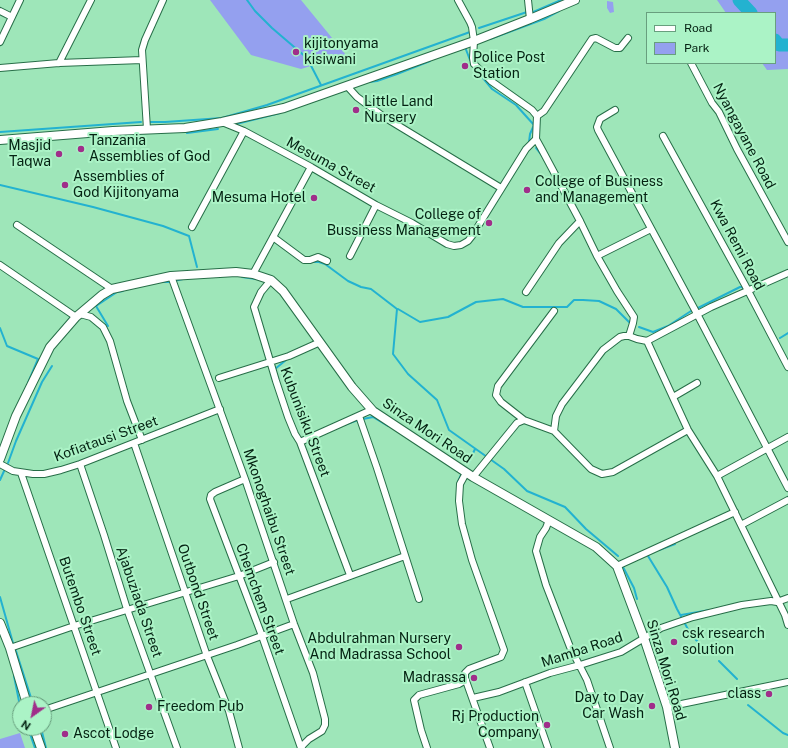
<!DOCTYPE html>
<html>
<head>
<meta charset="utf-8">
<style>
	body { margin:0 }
	#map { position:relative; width:788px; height:748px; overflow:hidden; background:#9ee6b9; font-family:"Public Sans",sans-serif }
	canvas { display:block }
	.legend { position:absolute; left:646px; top:12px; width:130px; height:52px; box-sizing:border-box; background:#abf3c6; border:1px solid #689f7e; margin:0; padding:5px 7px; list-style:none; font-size:12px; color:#042212 }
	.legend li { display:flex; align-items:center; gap:8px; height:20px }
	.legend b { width:20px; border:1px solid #689f7e }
	.north { position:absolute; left:12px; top:696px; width:40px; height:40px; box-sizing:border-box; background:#abf3c6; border:1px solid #689f7e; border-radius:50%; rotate:213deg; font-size:11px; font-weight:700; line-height:16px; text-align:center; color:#042212 }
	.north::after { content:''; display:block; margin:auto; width:14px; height:18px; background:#a02e8a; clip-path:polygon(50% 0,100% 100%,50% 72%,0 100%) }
</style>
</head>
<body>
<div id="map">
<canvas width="788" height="748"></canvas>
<ul class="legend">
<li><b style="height:5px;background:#fff"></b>Road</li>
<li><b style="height:11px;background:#94a0ef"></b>Park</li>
</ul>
<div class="north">N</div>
</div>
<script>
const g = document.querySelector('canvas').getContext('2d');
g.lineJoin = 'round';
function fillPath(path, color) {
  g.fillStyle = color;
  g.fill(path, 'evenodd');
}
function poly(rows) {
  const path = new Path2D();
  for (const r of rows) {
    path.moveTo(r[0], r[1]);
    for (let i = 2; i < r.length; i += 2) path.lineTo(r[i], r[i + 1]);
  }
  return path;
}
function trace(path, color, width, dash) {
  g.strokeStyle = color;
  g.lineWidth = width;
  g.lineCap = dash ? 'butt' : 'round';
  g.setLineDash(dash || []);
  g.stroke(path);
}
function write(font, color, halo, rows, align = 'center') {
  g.font = font + ' "Public Sans",sans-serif';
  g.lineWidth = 4;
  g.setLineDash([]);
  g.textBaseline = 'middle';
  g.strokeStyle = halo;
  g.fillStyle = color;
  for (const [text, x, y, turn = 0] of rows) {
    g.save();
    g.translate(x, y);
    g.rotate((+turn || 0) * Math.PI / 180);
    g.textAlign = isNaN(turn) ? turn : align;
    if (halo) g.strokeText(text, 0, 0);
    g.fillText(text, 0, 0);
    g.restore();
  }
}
fillPath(poly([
	[210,0,301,0,346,55,301,69,251,55],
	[717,0,788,0,788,69,767,70,762,63,775,63,775,13,726,13],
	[607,1,613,2,614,12,610,13,607,8],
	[20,733,25,748,0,748,0,739]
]), '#94a0ef');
trace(poly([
	[247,0,255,11,272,28,307,58,321,85],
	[531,13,561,0],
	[544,19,559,11],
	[479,28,527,12],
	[490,39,544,19],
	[465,47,470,60],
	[478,72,492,89,516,105,534,125,530,134,529,142],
	[369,82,377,81,397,74,430,61],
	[150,122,165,122,222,118,267,105,470,32],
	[236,124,280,113],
	[0,132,141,122],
	[187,133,218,129],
	[536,148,543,157],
	[0,185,93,207,163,226,189,236,197,267],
	[305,262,319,262,325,264,348,281,361,287,371,289,397,309,393,354,408,374,437,400,449,430,504,469,527,491,565,507,586,529,618,556],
	[242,277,256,279],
	[174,281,183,279],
	[160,282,169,282],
	[398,309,420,322,448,317,476,302,503,299,523,307,567,307,574,300,583,300,599,301,616,309,630,323],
	[696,309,740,287,742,287,744,290],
	[108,326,96,306,117,292,123,291],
	[639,327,653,332,668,326,691,311],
	[0,328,7,346,38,359,28,383],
	[780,338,788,333],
	[275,369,286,360],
	[363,419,373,417,388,426],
	[344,425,358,420],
	[469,462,475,449],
	[8,463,16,441,42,382,52,366],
	[0,480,5,469],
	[458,482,461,475],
	[659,550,675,544],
	[649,554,648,556,667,587,677,609,690,633,704,649],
	[623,567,634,588,637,599],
	[0,597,13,643],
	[681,615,710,610],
	[16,651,33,704],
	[719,661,737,679],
	[14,676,20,706],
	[748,705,783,733,788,735],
	[28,728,35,748],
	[41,728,46,748]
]), '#23b2d0', 2);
trace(poly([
	[739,0,751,13],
	[775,40,779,45,788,45]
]), '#23b2d0', 13);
const minor = poly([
	[458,0,470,22,472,27,474,41,473,58,474,64,491,81,532,110,537,116,536,139,541,148,580,221,597,256,617,291,634,317,633,323,629,336],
	[528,0,530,19],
	[0,11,12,17],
	[0,42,20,0],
	[59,63,91,0],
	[691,63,712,103,719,112,737,149,788,242],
	[0,68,59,63,142,60],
	[347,86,357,97,384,117,501,188],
	[615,110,600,119,597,127,598,130,695,310,788,488],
	[537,116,544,111,592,39,596,38,615,48,620,48,628,38],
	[222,122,244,131,311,167,376,205,412,223,447,244,454,246,461,245,468,241,472,236,526,149,536,139],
	[147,129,142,50,145,40,163,0],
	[663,136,745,285,788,367],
	[17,225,112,289],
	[192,227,244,131],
	[273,237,304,260,310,260,318,257,327,261],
	[350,256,376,205],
	[597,256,651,229],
	[0,265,76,317],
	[253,274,311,167],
	[171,276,245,479,294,624,313,673,325,719,325,725,322,731,309,739,303,745,301,748],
	[271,280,261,292,254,307,276,381,288,417,295,434,300,442,350,575],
	[526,292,559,243,580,221],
	[554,311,498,386,496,395,501,402,524,420,554,431,591,469,602,474,613,472,688,430],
	[80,314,91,317,103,327,110,341,127,401,142,440],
	[647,341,688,430,717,476,785,615,788,625],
	[647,341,711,307,788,273],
	[219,378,289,356,318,343,319,341],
	[673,397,697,383],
	[359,416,377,468,419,599],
	[554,431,556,416,562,404,603,350,620,337,624,336,629,336,637,339,647,341],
	[300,442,369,411,373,411],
	[134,443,207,656,229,711,239,748],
	[0,464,13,471,33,474,44,474,61,470,80,464,220,409],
	[80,464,104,535,127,609,177,748],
	[21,473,116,748],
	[466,473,460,484,459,501,462,524,472,560,504,650,501,657,469,669,465,673,465,678,490,748],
	[717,476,788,437],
	[473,477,517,423,524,420],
	[245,479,215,492,211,495,210,499,262,636,301,748],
	[549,520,546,528,540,537,536,551,546,585,570,647,587,680,610,748],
	[741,525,788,500],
	[617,566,735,512],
	[287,599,405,556],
	[10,648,74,626,239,576,274,562],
	[525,682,548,748],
	[473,698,499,692,550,673,580,665,621,652,661,628,693,617,742,605,771,601,777,602,788,598],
	[667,707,788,682],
	[44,710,237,645,294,624],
	[427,748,421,730,414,700,419,695,459,684,466,680]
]);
const tertiary = poly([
	[0,140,113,131,185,128,222,122,284,108,474,41,530,19,575,0],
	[0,459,16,416,50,347,76,317,102,295,112,289,121,287,171,276,236,272,253,274,271,280,283,291,352,387,373,411,473,477,596,547,617,566,644,638,667,707,675,748],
	[0,623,10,648,27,704],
	[34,728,41,748]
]);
trace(minor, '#276e48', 8);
trace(tertiary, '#276e48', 10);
trace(minor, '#fff', 6);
trace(tertiary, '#fff', 8);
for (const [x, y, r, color] of [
	[296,52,4,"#a02e8a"],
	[465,66,4,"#a02e8a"],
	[356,110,4,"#a02e8a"],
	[81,149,4,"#a02e8a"],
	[59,154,4,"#a02e8a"],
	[65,185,4,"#a02e8a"],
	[527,190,4,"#a02e8a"],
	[314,198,4,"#a02e8a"],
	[489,223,4,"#a02e8a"],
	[674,642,4,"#a02e8a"],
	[459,647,4,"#a02e8a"],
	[474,678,4,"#a02e8a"],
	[769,694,4,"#a02e8a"],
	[652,706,4,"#a02e8a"],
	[149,707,4,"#a02e8a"],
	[547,725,4,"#a02e8a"],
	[65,734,4,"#a02e8a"]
]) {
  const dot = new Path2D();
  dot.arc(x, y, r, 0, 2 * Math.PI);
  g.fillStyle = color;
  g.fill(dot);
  trace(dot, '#abf3c6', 1.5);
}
write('14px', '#042212', '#abf3c6', [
	["kijitonyama",304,44],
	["kisiwani",304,60],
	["Police Post",473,58],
	["Station",473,74],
	["Little Land",364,102],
	["Nursery",364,118],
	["Tanzania",89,141],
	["Assemblies of God",89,157],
	["Masjid",51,146,"right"],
	["Taqwa",51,162,"right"],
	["Assemblies of",73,177],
	["God Kijitonyama",73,193],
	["College of Business",535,182],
	["and Management",535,198],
	["Mesuma Hotel",306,198,"right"],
	["College of",481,215,"right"],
	["Bussiness Management",481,231,"right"],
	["csk research",682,634],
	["solution",682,650],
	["Abdulrahman Nursery",451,639,"right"],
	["And Madrassa School",451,655,"right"],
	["Madrassa",466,678,"right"],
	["class",761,694,"right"],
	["Day to Day",644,698,"right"],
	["Car Wash",644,714,"right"],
	["Freedom Pub",157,707],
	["Rj Production",539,717,"right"],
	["Company",539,733,"right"],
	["Ascot Lodge",73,734]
], 'left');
write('14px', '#042212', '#abf3c6', [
	["Nyangayane Road",744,136,62],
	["Mesuma Street",331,165,29],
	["Kwa Remi Road",737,245,62],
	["Kubunisiku Street",305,422,69],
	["Sinza Mori Road",427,431,34],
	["Kofiatausi Street",106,439,-20],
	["Mkonoghaibu Street",269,512,71],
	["Outbond Street",198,592,71],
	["Chemchem Street",260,599,70],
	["Ajabuziada Street",139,602,71],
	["Butembo Street",80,606,71],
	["Mamba Road",582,650,-18],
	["Sinza Mori Road",666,670,73]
]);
</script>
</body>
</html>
